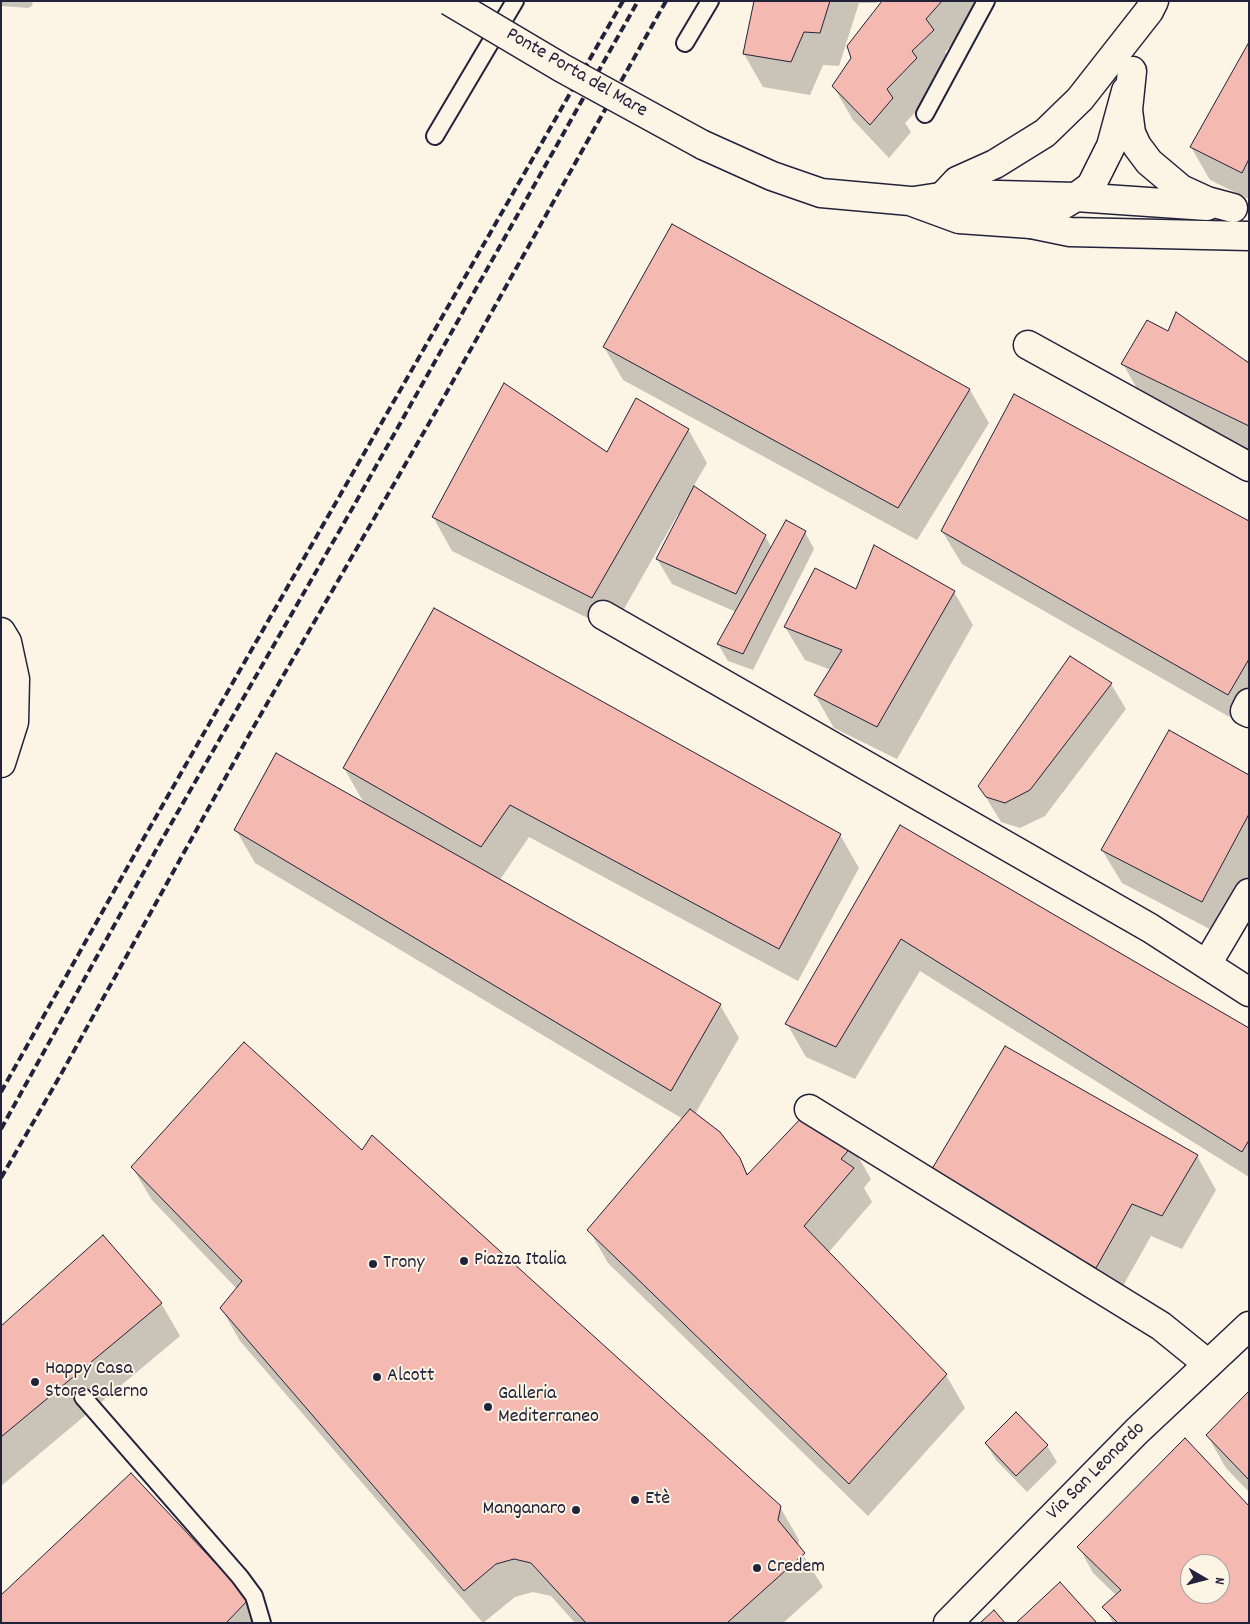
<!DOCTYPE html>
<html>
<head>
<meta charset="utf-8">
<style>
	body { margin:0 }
	#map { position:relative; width:1250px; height:1624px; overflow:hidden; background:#fcf5e5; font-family:Dekko,sans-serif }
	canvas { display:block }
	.frame { position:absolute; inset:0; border:2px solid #22223b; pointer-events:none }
	.north { position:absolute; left:1180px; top:1554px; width:50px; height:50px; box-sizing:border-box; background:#fcf5e5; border:1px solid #a5a1a1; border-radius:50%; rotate:98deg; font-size:14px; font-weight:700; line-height:20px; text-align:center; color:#22223b }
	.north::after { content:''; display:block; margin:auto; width:18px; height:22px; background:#22223b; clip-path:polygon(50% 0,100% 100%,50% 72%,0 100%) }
</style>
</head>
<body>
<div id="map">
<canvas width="1250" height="1624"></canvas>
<div class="frame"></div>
<div class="north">N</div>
</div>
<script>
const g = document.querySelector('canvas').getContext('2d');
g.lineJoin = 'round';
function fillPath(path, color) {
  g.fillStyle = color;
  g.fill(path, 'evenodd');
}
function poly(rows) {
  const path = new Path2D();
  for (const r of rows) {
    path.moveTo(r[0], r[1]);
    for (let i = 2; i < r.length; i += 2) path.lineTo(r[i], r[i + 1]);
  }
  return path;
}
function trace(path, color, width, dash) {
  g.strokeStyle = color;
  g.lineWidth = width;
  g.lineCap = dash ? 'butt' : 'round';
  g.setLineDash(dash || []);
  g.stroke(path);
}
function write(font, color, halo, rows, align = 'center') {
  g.font = font + ' Dekko,sans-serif';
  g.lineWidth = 4;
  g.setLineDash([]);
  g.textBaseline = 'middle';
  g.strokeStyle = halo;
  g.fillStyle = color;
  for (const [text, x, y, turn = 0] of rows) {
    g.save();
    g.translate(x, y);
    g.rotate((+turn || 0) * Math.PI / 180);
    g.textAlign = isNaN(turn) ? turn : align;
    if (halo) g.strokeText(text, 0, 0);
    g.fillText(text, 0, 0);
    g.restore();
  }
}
fillPath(poly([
	[1,1,33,1,32,6,28,8,1,6],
	[755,1,877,1,877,3,859,3,839,66,823,65,810,95,763,87,744,54],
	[884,1,985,1,984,8,945,52,952,64,931,84,935,92,905,123,911,132,889,158,853,120,833,86,852,58],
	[1249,45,1249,199,1210,180,1191,147],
	[672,226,970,390,989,423,917,540,623,380,604,347],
	[1169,332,1249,365,1249,450,1142,397,1123,364],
	[688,429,707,463,693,487,765,536,772,548,805,532,814,549,753,670,728,661,718,644,736,612,672,584,657,559,680,516,678,514,612,630,452,551,433,517,608,454],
	[1249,523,1249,725,1247,727,962,564,942,531],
	[856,590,954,592,973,625,897,759,834,728,815,695,831,670,805,660,785,627],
	[1111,684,1126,709,1045,816,1020,828,1001,822,979,786],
	[344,768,840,835,859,868,798,981,529,837,499,881,720,1005,739,1038,695,1114,739,1159,749,1176,852,1146,871,1179,864,1188,872,1202,828,1253,946,1375,965,1408,868,1516,608,1263,589,1230,683,1119,255,863,236,830,365,805],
	[1249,776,1249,883,1221,935,1122,883,1102,850],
	[900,827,1249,1029,1249,1177,920,971,855,1079,806,1057,787,1024],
	[363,1151,780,1507,799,1540,798,1547,823,1587,783,1623,575,1623,551,1596,533,1592,515,1597,483,1623,240,1341,221,1308,237,1289,152,1200,132,1167],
	[1197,1156,1216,1190,1182,1249,1151,1236,1115,1300,949,1207],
	[161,1303,180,1336,1,1486,1,1327],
	[1249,1393,1249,1492,1226,1468,1207,1435],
	[986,1444,1047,1446,1057,1462,1027,1492,996,1460],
	[1249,1508,1249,1623,1113,1623,1104,1607,1117,1596,1093,1573,1079,1547],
	[1190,1564,1220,1564,1220,1594,1190,1594],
	[248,1600,261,1623,1,1623]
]), '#0003');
const building = poly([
	[754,1,830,1,820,33,804,32,791,62,743,54,754,1],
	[882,1,942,1,926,19,934,30,912,51,917,58,887,89,893,98,870,125,832,86,851,58,847,46,882,1],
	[1249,42,1249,159,1242,173,1190,147,1249,42],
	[672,224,970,389,898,508,603,347,672,224],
	[1176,312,1249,363,1249,426,1121,364,1147,320,1168,331,1176,312],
	[504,383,607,452,636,398,689,429,592,598,432,517,504,383],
	[1014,394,1249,521,1249,659,1228,695,941,531,1014,394],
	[694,486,766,535,736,594,656,559,694,486],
	[786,520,806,531,743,654,717,644,786,520],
	[874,545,955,591,877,727,814,695,842,650,784,627,815,568,856,589,874,545],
	[434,608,841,834,779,949,510,805,481,847,343,768,434,608],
	[1070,656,1112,683,1030,790,1005,803,986,797,978,786,1070,656],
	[1169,730,1249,775,1249,814,1202,902,1101,850,1169,730],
	[276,753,721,1004,671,1091,234,830,276,753],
	[900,825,1249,1028,1249,1140,1242,1152,901,939,836,1047,785,1024,900,825],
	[244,1042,362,1150,372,1135,781,1506,778,1520,805,1553,727,1623,586,1623,531,1563,514,1559,496,1564,464,1591,220,1308,242,1281,131,1167,244,1042],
	[1005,1046,1198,1155,1162,1216,1132,1204,1096,1268,929,1174,1005,1046],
	[690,1109,720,1132,740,1158,747,1175,805,1114,853,1145,841,1159,854,1168,804,1226,947,1374,849,1484,587,1230,690,1109],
	[103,1235,162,1303,1,1437,1,1326,103,1235],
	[1249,1391,1249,1480,1206,1435,1249,1391],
	[1016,1412,1048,1445,1016,1476,985,1443,1016,1412],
	[1185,1438,1249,1506,1249,1623,1118,1623,1102,1607,1121,1590,1077,1547,1185,1438],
	[1190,1564,1220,1564,1220,1594,1190,1594,1190,1564],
	[131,1473,249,1599,226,1623,1,1623,1,1595,131,1473],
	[1060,1582,1097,1623,1016,1623,1060,1582],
	[994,1610,1005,1623,980,1623,994,1610]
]);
fillPath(building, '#f4b9b0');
trace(building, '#22223b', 1);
const service = poly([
	[685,43,710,1],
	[925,114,986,1],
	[435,136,515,1],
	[83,1397,240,1577,254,1596,262,1623]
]);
const minor = poly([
	[943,196,957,181,995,164,1045,133,1080,99,1149,11,1154,1],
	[1076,197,1091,186,1111,146,1126,91],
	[1028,345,1249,467],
	[603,615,1150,928,1249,992],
	[1249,703,1245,711,1249,713],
	[1207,964,1249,893],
	[809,1109,1161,1326,1208,1364]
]);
const tertiary = poly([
	[1,632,7,642,15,679,14,722,1,763]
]);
const secondary = poly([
	[703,145,772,176,821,193,910,201,959,219,1031,224,1076,197],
	[914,201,960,194,1076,197]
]);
const primary = poly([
	[1031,224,1070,232,1249,236],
	[948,1623,1137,1431,1249,1326]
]);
const trunk = poly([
	[1132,71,1128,110,1131,133,1137,146,1149,162,1181,189,1207,201,1233,208],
	[1076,197,1207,206]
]);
trace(service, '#22223b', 20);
trace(minor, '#22223b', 31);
trace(tertiary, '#22223b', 31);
trace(secondary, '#22223b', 31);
trace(primary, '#22223b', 31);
trace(trunk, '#22223b', 31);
trace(service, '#fcf5e5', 16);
trace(minor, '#fcf5e5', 28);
trace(tertiary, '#fcf5e5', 28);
trace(secondary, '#fcf5e5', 28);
trace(primary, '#fcf5e5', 28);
trace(trunk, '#fcf5e5', 28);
trace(poly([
	[1,1092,145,836,623,1],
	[1,1129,160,843,348,516,638,1],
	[1,1178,60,1076,253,728,439,406,666,1]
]), '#22223b', 4, [8, 4]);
const secondaryBridge = poly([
	[449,1,562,68,703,145]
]);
trace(secondaryBridge, '#22223b', 31, []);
trace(secondaryBridge, '#fcf5e5', 28);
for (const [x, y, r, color] of [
	[464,1261,5,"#22223b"],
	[373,1264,5,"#22223b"],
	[377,1377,5,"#22223b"],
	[35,1382,5,"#22223b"],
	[488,1407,5,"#22223b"],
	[635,1500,5,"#22223b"],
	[576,1510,5,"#22223b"],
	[757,1568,5,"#22223b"]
]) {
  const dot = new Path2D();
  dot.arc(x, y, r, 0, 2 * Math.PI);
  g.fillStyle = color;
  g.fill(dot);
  trace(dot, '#fcf5e5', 2);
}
write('20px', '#22223b', '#fcf5e5', [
	["Ponte Porta del Mare",576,74,30],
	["Via San Leonardo",1097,1472,-45]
]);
write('20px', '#22223b', '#fcf5e5', [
	["Piazza Italia",474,1261],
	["Trony",383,1264],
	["Happy Casa",45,1370],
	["Store Salerno",45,1393],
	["Alcott",387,1377],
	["Galleria",498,1395],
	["Mediterraneo",498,1418],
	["Etè",645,1500],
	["Manganaro",566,1510,"right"],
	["Credem",767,1568]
], 'left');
</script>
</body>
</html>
